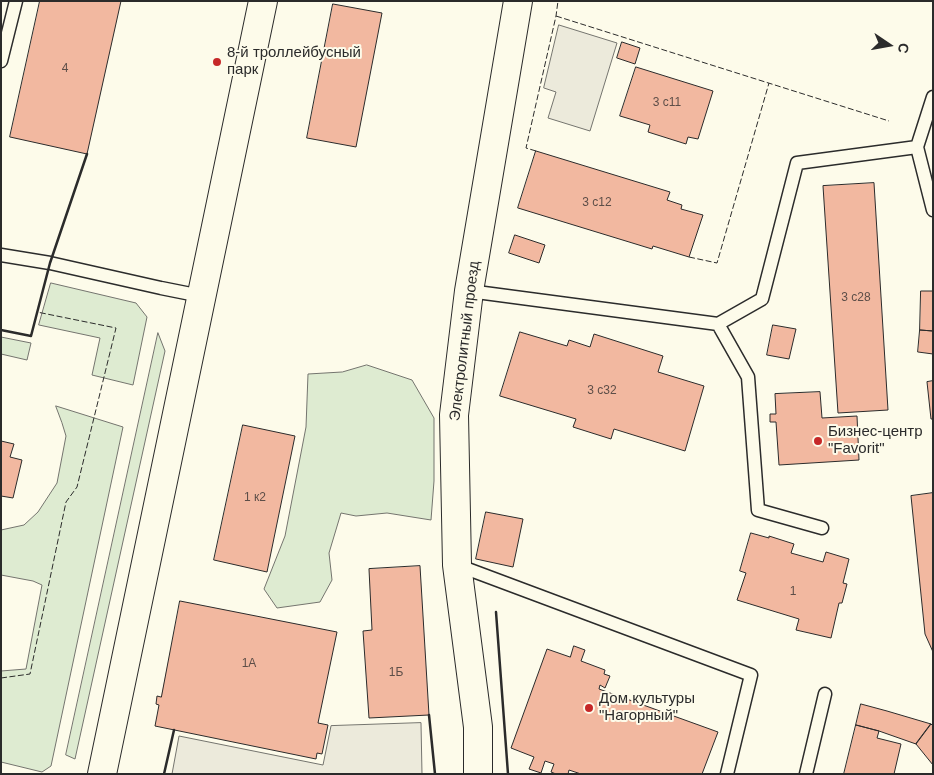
<!DOCTYPE html>
<meta charset="utf-8">
<style>
body{margin:0}
#map{position:relative;width:934px;height:775px;overflow:hidden;background:#fdfbea;font-family:Helvetica,sans-serif}
canvas{display:block}
.frame{position:absolute;inset:0;border:2px solid #2b2b2b;pointer-events:none}
.north{position:absolute;left:864px;top:20px;width:50px;height:50px;-webkit-text-stroke:4px #fdfbea;paint-order:stroke;rotate:102deg;font-size:14px;font-weight:700;line-height:20px;text-align:center;color:#2b2b2b}
.north::after{content:'';display:block;margin:auto;width:18px;height:22px;background:#2b2b2b;clip-path:polygon(50% 0,100% 100%,50% 72%,0 100%)}
</style>
<div id="map">
<canvas width="934" height="775"></canvas>
<div class="frame"></div>
<div class="north">С</div>
</div>
<script>
const context = document.querySelector('canvas').getContext('2d');
context.lineJoin = 'round';
function fillPath(path, color) { context.fillStyle = color; context.fill(path, 'evenodd'); }
function trace(path, color, width, dash) { context.strokeStyle = color; context.lineWidth = width; context.lineCap = dash ? 'butt' : 'round'; context.setLineDash(dash || []); context.stroke(path); }
function drawText(font, color, halo, rows, align = 'center') {
  context.font = font + ' Helvetica,sans-serif'; context.lineWidth = 4; context.setLineDash([]); context.textBaseline = 'middle'; context.strokeStyle = halo; context.fillStyle = color; for (const [text, x, y, turn = 0] of rows) {
    context.save(); context.translate(x, y); context.rotate((+turn || 0) * Math.PI / 180); context.textAlign = isNaN(turn) ? turn : align; if (halo) context.strokeText(text, 0, 0); context.fillText(text, 0, 0); context.restore();
  }
}
const green = new Path2D(`
 M51,283L136,303L147,317L133,385L92,375L100,338L39,325Z
 M158,333L165,351L75,759L66,755Z
 M1,337L31,343L27,360L1,354Z
 M367,365L412,380L434,418V481L431,520L387,513L356,516L341,513L329,553L332,580L320,602L277,608L264,589L285,536L306,427L308,374L342,372Z
 M56,406L123,427L51,766L42,772L1,762V671L26,669L42,585L33,581L1,575V530L24,525L38,512L57,483L66,436L62,423Z`);
fillPath(green, '#deebd1');
trace(green, '#74746e', 1);
const parking = new Path2D(`
 M559,25L617,43L590,131L548,118L556,92L544,88Z
 M421,723L422,774H172L179,736L323,765L331,726Z`);
fillPath(parking, '#eceadb');
trace(parking, '#74746e', 1);
const building = new Path2D(`
 M40,1H121L87,154L10,137Z
 M333,4L382,13L356,147L307,138Z
 M622,42L640,48L635,64L617,58Z
 M636,67L713,91L698,139L688,137L686,144L648,132L650,125L620,116Z
 M536,151L670,192L667,200L682,205L681,209L703,215L689,257L653,246L652,249L518,208Z
 M874,183L888,410L838,413L823,186Z
 M515,235L545,245L539,263L509,253Z
 M921,291H933V331L920,330Z
 M773,325L796,329L789,359L767,355Z
 M920,330L933,331V354L918,352Z
 M520,332L567,346L569,340L590,347L594,334L663,356L658,372L704,386L685,451L614,429L611,439L573,427L576,419L500,396Z
 M933,381V419H931L927,382Z
 M820,392L822,418L857,416L859,460L779,465L776,422H770V414H776L775,394Z
 M243,425L295,436L267,572L214,560Z
 M1,441L14,444L10,457L22,460L13,498L1,496Z
 M933,493V652L925,634L911,496Z
 M486,512L523,519L513,567L476,559Z
 M751,533L769,538V536L794,544L791,553L823,562L826,552L849,559L843,583L847,584L842,603H839L831,638L796,630L799,619L737,600L746,573L740,571Z
 M420,566L429,715L369,718L363,631L372,630L369,569Z
 M180,601L337,632L318,723L328,725L322,754L317,753L316,759L155,726L159,705L156,704L157,696L161,697Z
 M574,646L585,650L581,661L605,670L604,674L610,676L605,688L600,685L599,689L718,732L702,774H581L569,770L568,774H556L551,772L554,764L545,761L541,773L529,769L534,757L511,748L547,649L570,657Z
 M861,704L887,711L931,724L916,744L879,731L856,725Z
 M931,724L933,726V765L916,744Z
 M856,725L879,731L877,738L901,744L894,774H844Z`);
fillPath(building, '#f2b8a0');
trace(building, '#2b2b2b', 1);
const service = new Path2D(`
 M1,61L16,1
 M917,147L933,210
 M1,255L50,263L161,288L201,296
 M469,291L718,324L762,299L797,163L917,147L933,97
 M718,324L748,377L758,510L822,528
 M457,565L751,675L727,774
 M806,774L825,694`);
const tertiary = new Path2D(`
 M102,774L263,1
 M478,774V727L457,565L454,415L469,291L518,1`);
trace(service, '#2b2b2b', 15);
trace(tertiary, '#2b2b2b', 30);
trace(service, '#fdfbea', 12);
trace(tertiary, '#fdfbea', 28);
trace(new Path2D(`
 M556,16L889,121
 M536,151L526,148L556,16L558,1
 M689,257L717,263L769,83
 M1,678L30,674L66,502L77,487L116,328L37,312`), '#2b2b2b', 1, [6, 2.5]);
trace(new Path2D(`
 M1,330L31,336L50,263L87,154
 M496,612L508,774
 M429,715L435,774
 M164,774L174,730`), '#2b2b2b', 2.5);
for (const [x, y, r, color] of [
 [217,62,5,"#c62828"],
 [818,441,5,"#c62828"],
 [589,708,5,"#c62828"]
]) { const dot = new Path2D(); dot.arc(x, y, r, 0, 2 * Math.PI); context.fillStyle = color; context.fill(dot); trace(dot, '#fdfbea', 2); }
drawText('12px', '#5d4e48', null, [
 ["4",65,69],
 ["3 с11",667,103],
 ["3 с12",597,203],
 ["3 с28",856,298],
 ["3 с32",602,391],
 ["1 к2",255,498],
 ["1",793,592],
 ["1А",249,664],
 ["1Б",396,673]
]);
drawText('15px', '#2b2b2b', '#fdfbea', [
 ["8-й троллейбусный",227,53],
 ["парк",227,70],
 ["Бизнес-центр",828,432],
 ["\"Favorit\"",828,449],
 ["Дом культуры",599,699],
 ["\"Нагорный\"",599,716]
], 'left');
drawText('15px', '#2b2b2b', '#fdfbea', [
 ["Электролитный проезд",465,341,-83]
]);
</script>
